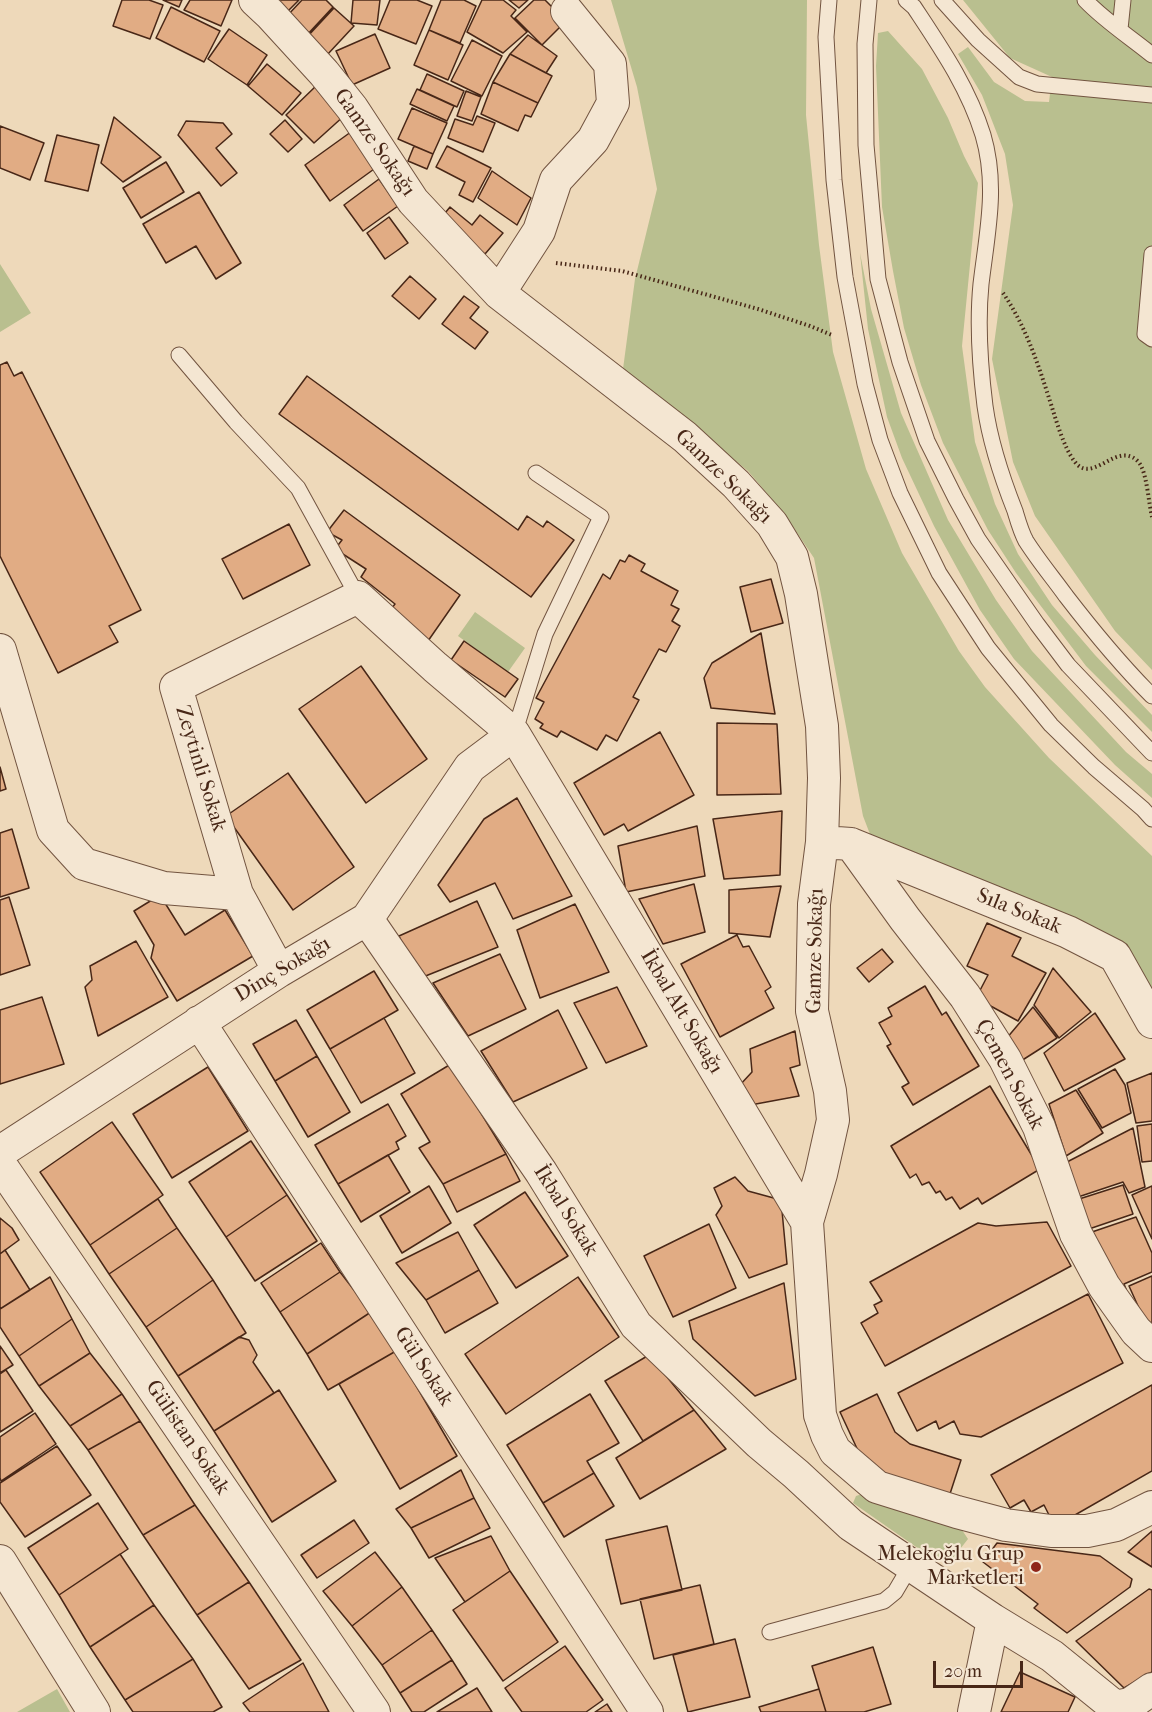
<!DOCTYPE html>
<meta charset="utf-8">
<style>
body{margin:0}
#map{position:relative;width:1152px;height:1712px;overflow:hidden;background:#eed9ba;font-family:"IM FELL French Canon",serif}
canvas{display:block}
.scale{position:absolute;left:933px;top:1661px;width:90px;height:27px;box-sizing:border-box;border:3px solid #482717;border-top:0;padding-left:8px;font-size:18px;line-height:21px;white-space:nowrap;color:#482717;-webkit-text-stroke:4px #f4e6d2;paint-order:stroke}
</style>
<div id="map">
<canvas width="1152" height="1712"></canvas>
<div class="scale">20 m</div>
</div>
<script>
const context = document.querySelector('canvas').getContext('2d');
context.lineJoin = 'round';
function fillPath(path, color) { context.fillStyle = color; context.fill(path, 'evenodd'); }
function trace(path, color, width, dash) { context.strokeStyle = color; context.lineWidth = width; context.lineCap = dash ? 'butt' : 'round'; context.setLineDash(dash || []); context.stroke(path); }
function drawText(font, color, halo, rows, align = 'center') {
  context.font = font + ' "IM FELL French Canon",serif'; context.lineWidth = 4.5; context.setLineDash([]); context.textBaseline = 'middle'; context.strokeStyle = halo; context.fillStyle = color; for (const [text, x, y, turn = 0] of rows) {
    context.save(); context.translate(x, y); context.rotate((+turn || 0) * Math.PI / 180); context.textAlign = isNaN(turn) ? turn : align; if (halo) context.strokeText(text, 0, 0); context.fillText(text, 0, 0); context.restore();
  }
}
fillPath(new Path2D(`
 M611,0H807L806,115L819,245L833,352L866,469L902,553L959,651L985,687L1049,758L1152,856V1009L1118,950L873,842L863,816L814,558L785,515L748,471L623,369L635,279L657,189L637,87Z
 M963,0H1152V670L1115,631L1035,516L1013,462L992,359L1013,205L1005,154L982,95L958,54L968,47L994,82L1025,101L1049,102L1052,77L1010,58Z
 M888,31L922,69L948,118L964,156L978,183L962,346L975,442L995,504L1018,554L1052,605L1095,655L1152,715V732L1086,666L1016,573L988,530L943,443L921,385L904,328L893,271L882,207L876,66L878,33Z
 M860,253L871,309L901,413L948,520L996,600L1032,651L1126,752L1152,774V798L1115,765L1014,659L980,610L934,526L902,458L887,417L868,329Z
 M0,264L31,313L0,332Z
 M475,612L525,648L508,672L458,636Z
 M865,1493L962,1530L968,1539L949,1563L919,1549L853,1503L856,1496Z
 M57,1689L70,1712H17Z`), '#b9bf8f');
const building = new Path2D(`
 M122,0H149L163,5L150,39L113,26Z
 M163,0H182L179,7Z
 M190,0H232L221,26L184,10Z
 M268,0H299L284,15Z
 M302,0H326L333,7L306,36L286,17Z
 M353,0H380L377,25L351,23Z
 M390,0H417L432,6L416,44L378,29Z
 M441,0H464L476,6L460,43L429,30Z
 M482,0H503L516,10L511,16L527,32L503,53L467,32Z
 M509,0H528L519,8Z
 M534,0H545L566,21L542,45L515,18Z
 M171,7L220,31L204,62L156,38Z
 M334,8L354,26L327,55L307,37Z
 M229,29L267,55L247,85L208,59Z
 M429,30L463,45L448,80L414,65Z
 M375,34L390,68L352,85L336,51Z
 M528,35L557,56L546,73L510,54Z
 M472,40L502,56L482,96L451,81Z
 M510,54L552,76L538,103L493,82Z
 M267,64L301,93L282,115L248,86Z
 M427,74L464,91L457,107L420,90Z
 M493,82L538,103L531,117L525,115L518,131L481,114Z
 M317,85L345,115L314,143L286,115Z
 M417,89L454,106L447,121L410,104Z
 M466,91L481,97L472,121L457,116Z
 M412,108L447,123L433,154L398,139Z
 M477,116L495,123L483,152L448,138L455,119L473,125Z
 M114,117L161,157L123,182L101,163Z
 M285,120L302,139L288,152L270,134Z
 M186,121L223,123L232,134L216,148L237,173L221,186L178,135Z
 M0,126L44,143L30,180L0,168Z
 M355,129L381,164L330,201L305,165Z
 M57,135L99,145L88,191L45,181Z
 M414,146L433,154L427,169L408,161Z
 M447,146L491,168L473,202L459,195L465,182L436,167Z
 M166,162L184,192L141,218L123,188Z
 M492,171L531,198L517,225L478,198Z
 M379,179L398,206L363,231L344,205Z
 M199,192L241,263L216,279L196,246L166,263L143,224Z
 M450,207L472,225L480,215L503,233L485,254L441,218Z
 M389,217L408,243L385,259L367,233Z
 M410,276L436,299L419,319L392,296Z
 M464,296L479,307L470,318L488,332L475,349L442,324Z
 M7,362L14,376L22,372L141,610L109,626L118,642L58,673L0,556V365Z
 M307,376L518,530L527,516L543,527L547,521L574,540L531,597L279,414Z
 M344,510L460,595L428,641L388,613L395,604L361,577L366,569L335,549L342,540L327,532Z
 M289,524L310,565L243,599L222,559Z
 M629,555L645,564L641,571L678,591L671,605L679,609L672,621L680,626L666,652L659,649L633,697L639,700L617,741L606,735L597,750L561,731L557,737L540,728L543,724L535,719L544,702L536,698L603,574L610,579L620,560L625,562Z
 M771,579L783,623L751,632L740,587Z
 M761,633L775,714L711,708L704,678L712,663Z
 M464,641L518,679L505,697L451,660Z
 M361,666L427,759L366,803L299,709Z
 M717,723L777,724L781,794L717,795Z
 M660,732L694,795L628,831L624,824L604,835L574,783Z
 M0,767L6,789L0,791Z
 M288,773L354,867L293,910L226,816Z
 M517,798L572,896L513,919L495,883L450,902L438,885L484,819Z
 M782,811L780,875L724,879L713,819Z
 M697,826L705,876L626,892L618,846Z
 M12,829L29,888L0,897V833Z
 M694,884L705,932L663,944L639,899Z
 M781,886L770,937L729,933V890Z
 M160,895L185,935L225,910L253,956L177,1001L151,958L154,945L134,911Z
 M9,897L30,965L0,975V900Z
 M477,901L498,947L418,979L399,936Z
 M575,904L609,972L540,998L517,930Z
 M987,923L1021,938L1012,956L1046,973L1018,1021L976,998L988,975L967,966Z
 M737,935L743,947L749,946L771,987L765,991L774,1008L720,1037L681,964Z
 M136,941L168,997L98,1036L85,987L92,980L90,966Z
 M882,949L893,962L869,982L857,968Z
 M500,954L526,1009L468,1036L433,983Z
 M1053,968L1091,1012L1059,1038L1034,1005Z
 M374,971L398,1010L330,1049L307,1010Z
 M925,986L942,1015L946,1012L979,1066L913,1105L902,1087L909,1083L887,1046L891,1044L879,1023L892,1016L888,1008Z
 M617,987L647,1046L606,1063L574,1003Z
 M42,997L64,1064L0,1084V1010Z
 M1033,1007L1057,1038L1021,1061L1006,1039Z
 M558,1010L587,1068L513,1102L481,1051Z
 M1095,1013L1125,1059L1064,1091L1044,1053Z
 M384,1018L415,1073L361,1103L330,1049Z
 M296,1020L317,1056L275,1081L253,1044Z
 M795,1031L800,1065L790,1068L799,1096L745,1106L739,1086L752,1072L750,1049Z
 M317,1056L350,1112L308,1137L275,1081Z
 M451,1064L506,1154L443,1184L419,1148L430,1142L401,1094Z
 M208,1067L248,1131L172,1178L133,1114Z
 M1115,1069L1125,1085L1131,1113L1102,1128L1078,1089Z
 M1152,1073V1121L1136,1123L1127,1083Z
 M990,1086L1040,1169L982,1204L978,1198L960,1209L952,1197L946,1200L940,1191L936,1193L929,1182L922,1185L916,1174L910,1178L891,1146Z
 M1076,1090L1103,1133L1066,1156L1049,1104Z
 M388,1104L406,1136L396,1142L399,1149L338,1184L315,1145Z
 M112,1122L163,1195L90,1245L40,1172Z
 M1152,1124V1161L1142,1162L1137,1126Z
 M1133,1128L1145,1187L1129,1193L1123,1182L1075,1198L1065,1163Z
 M251,1141L287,1195L226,1237L189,1182Z
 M506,1154L520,1181L457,1212L443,1184Z
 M388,1155L410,1192L361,1222L338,1184Z
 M735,1177L748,1191L781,1200L787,1264L749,1278L716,1215L722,1206L714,1188Z
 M1123,1185L1133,1214L1086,1230L1076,1200Z
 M429,1186L451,1223L402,1253L380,1216Z
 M1152,1186V1239L1132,1195Z
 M525,1192L568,1256L516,1288L474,1225Z
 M287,1195L317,1241L255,1281L226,1237Z
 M158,1199L177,1228L109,1274L90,1245Z
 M1136,1217L1152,1253V1272L1124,1284L1126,1289L1115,1293L1089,1233Z
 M0,1218L12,1228L19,1240L0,1254Z
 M1047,1222L1071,1266L885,1366L861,1323L878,1313L874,1305L882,1301L870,1282L978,1223L996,1226Z
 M709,1224L736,1288L673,1317L644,1256Z
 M177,1228L213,1280L146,1327L109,1274Z
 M458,1232L479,1270L426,1300L396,1263Z
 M321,1243L340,1272L280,1312L261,1283Z
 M5,1250L30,1290L0,1309V1254Z
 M479,1270L498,1303L445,1333L426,1300Z
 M340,1272L371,1312L307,1354L280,1312Z
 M1152,1276V1324L1147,1326L1129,1286Z
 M50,1277L72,1319L19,1356L0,1327V1309Z
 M578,1277L619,1337L506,1414L465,1354Z
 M213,1280L246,1333L178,1376L146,1327Z
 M784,1283L796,1379L755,1396L693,1339L689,1321Z
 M1088,1294L1123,1363L981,1437L960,1434L954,1421L939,1429L936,1421L917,1431L898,1393Z
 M371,1312L396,1351L328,1390L307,1354Z
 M72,1319L90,1353L39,1386L19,1356Z
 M239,1337L249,1340L257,1355L253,1362L274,1393L214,1431L178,1376Z
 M0,1346L13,1365L0,1373Z
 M396,1351L457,1456L400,1489L339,1384Z
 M90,1353L122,1394L70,1426L39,1386Z
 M649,1355L694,1410L643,1441L605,1381Z
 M6,1370L33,1411L0,1432V1374Z
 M1152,1385V1471L1068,1519L1049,1515L1044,1505L1031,1512L1024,1500L1010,1508L991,1475Z
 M279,1390L336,1481L272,1522L214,1431Z
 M122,1394L140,1421L88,1450L70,1426Z
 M590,1394L619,1443L587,1461L594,1473L543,1503L507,1445Z
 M877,1394L895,1432L910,1444L961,1460L947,1503L867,1470L840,1412Z
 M694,1410L726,1449L640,1499L616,1458Z
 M35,1413L56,1444L1,1481L0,1478V1437Z
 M140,1421L195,1505L143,1535L88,1450Z
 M57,1446L91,1495L25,1537L0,1502V1483Z
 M461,1470L474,1498L411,1528L396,1509Z
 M594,1473L614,1506L564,1537L543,1503Z
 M474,1498L490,1528L429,1558L411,1528Z
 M98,1503L128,1549L59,1595L28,1548Z
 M195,1505L249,1582L197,1615L143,1535Z
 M354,1520L369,1543L317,1578L301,1555Z
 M667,1526L682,1590L621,1604L606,1540Z
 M1152,1531V1567L1128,1552Z
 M491,1536L510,1571L465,1602L435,1558Z
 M997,1543L1100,1556L1132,1579L1130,1587L1067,1633L1034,1608L1038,1604L983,1562Z
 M375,1552L402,1587L352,1626L323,1591Z
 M120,1554L154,1605L90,1647L59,1595Z
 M510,1571L558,1642L503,1681L453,1610Z
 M249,1582L301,1660L249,1689L197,1615Z
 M700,1585L714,1644L654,1659L640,1599Z
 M402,1587L432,1630L382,1665L352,1626Z
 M1149,1589L1152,1590V1672L1124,1688L1076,1641Z
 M154,1605L193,1659L125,1700L90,1647Z
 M432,1630L452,1660L400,1693L382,1665Z
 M735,1639L750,1697L688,1712L673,1655Z
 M565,1646L603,1700L586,1712H522L505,1688Z
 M873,1647L891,1704L864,1712H826L812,1666Z
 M193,1659L222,1707L213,1712H133L125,1700Z
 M452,1660L467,1684L424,1712H412L400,1693Z
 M303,1663L329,1712H250L243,1703Z
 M1020,1672L1075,1697L1068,1712H1001Z
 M477,1688L492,1712H437Z
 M819,1689L826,1712H761L759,1707Z
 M607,1704L612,1712H595Z`);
fillPath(building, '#e1ac84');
trace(building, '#482717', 1.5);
const lane = new Path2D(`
 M829,0L826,37L834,180L845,277L865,384L880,440L900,493L939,573L988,648L1051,725L1094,767L1143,809L1152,819
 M869,0L865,44L866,145L878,279L900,362L927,441L956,499L978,539L1037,624L1068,665L1152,753
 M906,0L914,7C941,48 968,87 983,135C998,186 987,233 981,284C977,324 980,366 985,406C990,442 1002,478 1015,511C1018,521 1021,532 1026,541C1038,560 1053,578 1066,596C1093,631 1121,665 1152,696
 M942,0L978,40L1019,77L1037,84L1152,95
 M1085,0C1105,21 1130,37 1152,55
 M1120,29L1123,0
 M1152,254L1145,334L1152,339
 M179,355L236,422L298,488L358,597
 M514,734L545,634L601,517L536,473
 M770,1632L884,1601L895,1592L911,1565`);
const street = new Path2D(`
 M255,0L270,14L324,73L352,108L413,201L499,293L685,437L736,484L772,524L792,557L801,594L822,726L824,778L822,842L814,904L812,1011L830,1091L833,1120L821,1174L807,1222
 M499,293L539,231L556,180L593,140L613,103L610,64L567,11
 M0,650L53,830L84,864L164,888L237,894
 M822,842L851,844L905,919L965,996L1005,1059L1039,1127L1076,1234L1104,1286L1136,1331L1152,1346
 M851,844L1068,932L1115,956L1152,1022
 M367,919L541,1172L636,1325L759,1443L796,1474L851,1525L993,1620L1052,1656L1115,1707L1116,1712
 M279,971L237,894L176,687L358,597L435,667L514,734L807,1222L820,1415L827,1435L835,1451L877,1487L957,1512L1006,1525L1051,1531H1087L1116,1525L1152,1507
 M199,1022L647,1712
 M0,1152L279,971L367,919L470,767L514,734
 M0,1164L374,1712
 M0,1561L94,1712
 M1115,1707L1130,1704L1152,1689
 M974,1712L993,1620`);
trace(lane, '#725440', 17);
trace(street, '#725440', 34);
trace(new Path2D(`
 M556,263L622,271L758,309L810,326L832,335
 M1003,293C1025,325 1037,361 1049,398C1055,416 1063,447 1075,462C1090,482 1111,451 1129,456C1134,457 1140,462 1142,468C1147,479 1149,504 1152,517`), '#482717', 4, [1.5, 3]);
trace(lane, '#f4e6d2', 15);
trace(street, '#f4e6d2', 32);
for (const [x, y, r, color] of [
 [1036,1567,6,"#8f2418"]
]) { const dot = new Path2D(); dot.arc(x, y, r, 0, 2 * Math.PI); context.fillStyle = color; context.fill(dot); trace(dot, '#f4e6d2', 2); }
drawText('21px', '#482717', '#f4e6d2', [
 ["Gamze Sokağı",374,143,55],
 ["Gamze Sokağı",723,477,44],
 ["Zeytinli Sokak",200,769,73],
 ["Sıla Sokak",1019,912,22],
 ["Gamze Sokağı",816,951,-89],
 ["Dinç Sokağı",283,970,-31],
 ["İkbal Alt Sokağı",681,1012,59],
 ["Çemen Sokak",1009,1075,62],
 ["İkbal Sokak",565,1211,58],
 ["Gül Sokak",423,1367,57],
 ["Gülistan Sokak",187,1438,56]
]);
drawText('21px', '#482717', '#f4e6d2', [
 ["Melekoğlu Grup",1024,1555],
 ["Marketleri",1024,1579]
], 'right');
</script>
